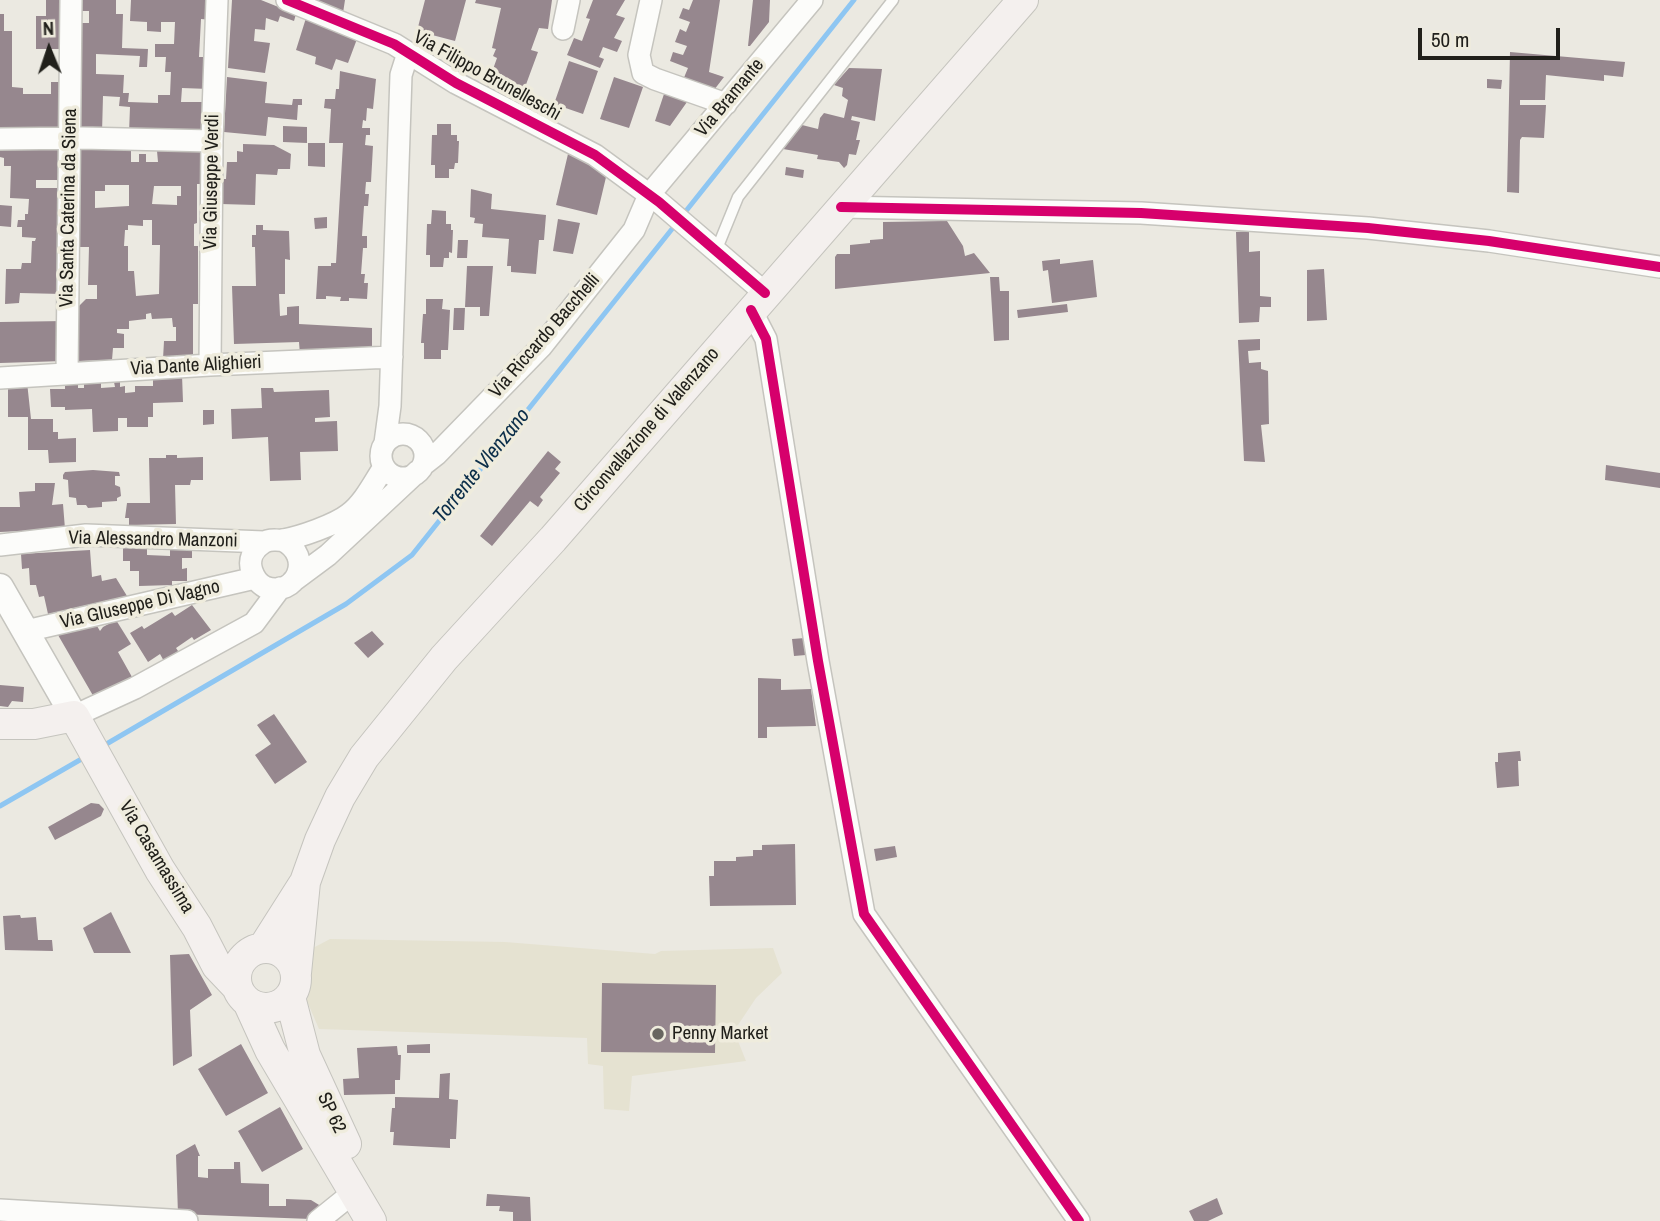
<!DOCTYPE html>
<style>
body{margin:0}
#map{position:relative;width:1660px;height:1221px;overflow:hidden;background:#ebe9e1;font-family:"Archivo Narrow",sans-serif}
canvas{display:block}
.north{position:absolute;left:14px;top:14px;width:70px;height:70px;-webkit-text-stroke:5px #efecdd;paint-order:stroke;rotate:358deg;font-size:19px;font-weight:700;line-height:28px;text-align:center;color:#21201b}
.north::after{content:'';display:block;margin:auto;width:24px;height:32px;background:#21201b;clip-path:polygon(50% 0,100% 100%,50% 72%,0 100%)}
.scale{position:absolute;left:1418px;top:28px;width:142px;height:32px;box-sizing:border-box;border:4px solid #21201b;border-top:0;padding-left:9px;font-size:21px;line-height:24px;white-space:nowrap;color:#21201b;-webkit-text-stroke:5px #efecdd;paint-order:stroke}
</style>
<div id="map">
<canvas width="1660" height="1221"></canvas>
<div class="north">N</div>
<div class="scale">50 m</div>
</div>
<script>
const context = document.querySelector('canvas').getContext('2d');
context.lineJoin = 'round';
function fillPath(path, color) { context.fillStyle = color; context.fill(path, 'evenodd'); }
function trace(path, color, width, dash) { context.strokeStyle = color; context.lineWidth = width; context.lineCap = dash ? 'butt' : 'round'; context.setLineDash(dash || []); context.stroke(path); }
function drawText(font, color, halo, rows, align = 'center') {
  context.font = font + ' "Archivo Narrow",sans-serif'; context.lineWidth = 7; context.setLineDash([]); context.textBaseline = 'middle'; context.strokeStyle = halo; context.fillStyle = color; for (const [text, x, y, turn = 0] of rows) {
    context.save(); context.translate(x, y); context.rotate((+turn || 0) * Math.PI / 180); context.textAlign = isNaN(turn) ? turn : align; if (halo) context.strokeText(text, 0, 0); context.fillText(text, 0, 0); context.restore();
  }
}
fillPath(new Path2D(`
 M330,939L505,942L655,954L661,951L773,948L782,973L756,998L734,1031L746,1061L632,1076L629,1111L604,1109L603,1066L588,1064L587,1038L319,1029L307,1001L313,948Z`), '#e5e2d1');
trace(new Path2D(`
 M682,216L854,0
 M103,746L346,604L412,555L676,224
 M0,806L85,757`), '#8ec6f2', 5);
fillPath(new Path2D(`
 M46,0H64V49H36V16H46Z
 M82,0H116V14H123L122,48L148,49L147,67H139L140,56L96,54V74L124,75L123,93H129L128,102L158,103V95H170L171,72H165L166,57H155V44H174L175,22H161V32L147,31V22L130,21L131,0H213L212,20L201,19L199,57H210L209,89L182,88L181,102H208L207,135L129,133L130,107L119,106L120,97L103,96L102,133L81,132V23H89V11H82Z
 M232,0H261L296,14L294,21L280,16L278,22L266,18L265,30L255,29L254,41L270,43L265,73L228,68Z
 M312,0H345L343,13Z
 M425,0H466L455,41L417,31Z
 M476,0H552L548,29L539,28L531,50L538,52L521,98L487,86L497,58L493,56L496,49L492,48L501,8L475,3Z
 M593,0H625L616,15L625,18L614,38L622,41L617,52L603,47L599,57L604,59L600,68L567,55L574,38L582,41L590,19L586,18Z
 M693,0H720L709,72L724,77L714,90L683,80L688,68L670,61L673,52L683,55L687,46L675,42L680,29L686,32L690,22L679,18L683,8L689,10Z
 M753,0H770L769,22L750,46H748Z
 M0,14H4V31H12V87L23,88V94H51V82H69L68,133L0,132Z
 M306,18L357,39L348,63L336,59L332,70L315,64L316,57L296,50Z
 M1510,52L1625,62L1623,77L1604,75V81L1546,75L1545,100H1520V105H1546L1544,138L1522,137L1520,140L1519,193L1507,192Z
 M569,61L598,71L583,114L554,104Z
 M849,68L882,69L875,121L852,116L851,120L860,122L856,140H860L856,155L849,154L847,165L844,168L839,162L817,159L818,155L783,149L802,125L818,129L820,118L824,113L844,118L848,100L842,96L843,88L834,85Z
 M340,71L376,79L373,109L367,108L366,121L363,120L362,128H370V135H366L365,145L373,146L371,182H366L365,194H369L368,206H364L362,236H367V248H363L361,274H365L364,283H368L367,299L349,298V301H340L341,297L326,296V299H316L318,266H331V263H336L343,143H329L331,109L324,108L325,99H335L336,89H339Z
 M227,77L267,82L265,103L292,105L293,99H302V105H298L297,120L268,117L266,136L224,132Z
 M614,77L643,87L629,128L600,119Z
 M1487,79L1502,80L1501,89L1487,88Z
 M664,94L687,102L670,126L655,121Z
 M437,124H451V135H457V141H459L458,163H455L454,169H449V178H435V165H431L432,135H437Z
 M283,126L307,127V143L283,142Z
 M308,143H325V167L308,166Z
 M243,144L274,145L291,154L290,169H278L277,175L256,174L255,205L221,204L223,179H226L227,162H237V151L243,152Z
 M0,146L67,147V180H36V188H67L62,294L20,293L19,303L5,304L6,269H21L22,263H31L32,241H35L36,238L22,237V227H17L18,220H25V214H28L29,199L10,198L11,166H4V158L0,157Z
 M79,147L131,150V162H139V154H146V162H158L157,151H203V184H197V223L194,224V246H198V304H193V358L163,359L164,341H176V327H173L172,318L152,319L151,313L146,314V319L129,321V329H117V333L124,334V348H113L112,360L77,361L78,307L86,299H97V285H88L89,247H79ZM105,185H129V206L95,208V191H105ZM154,186H181V196H177V205L152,204ZM143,220H152V245H160L159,294L136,296L134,271H128V246H124L125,230H128V225L143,226Z
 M568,154L607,173L597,215L556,205Z
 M786,167L804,170L803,178L785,175Z
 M471,189L492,194L491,209L546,215L544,240H539L536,274L511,272V266H507L509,239L482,237L483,224L474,223L475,218L470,217Z
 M0,205L12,206L11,227L0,226Z
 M432,210L446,211V224H451V230H453L452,253L449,252V258H444L443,267H430V255H426L427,224H431Z
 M327,217V228L315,229L314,218Z
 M558,219L580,223L573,254L553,251Z
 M947,221L963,246L965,256L974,253L990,273L835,289V257L837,254H850V245L870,243V240L883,239V222Z
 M256,225H263V230L289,231L290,260L285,259V294H279L280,316L287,315V307L299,306V324L372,328V352L300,355L299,342L234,344L232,286H256L255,247H252V235H256Z
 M1249,231V252L1260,251V296L1271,297V307H1260L1259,322L1239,323L1236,232Z
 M458,240H468L467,258H457Z
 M1060,259V264L1093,260L1097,297L1052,303L1048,270L1043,271L1042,261Z
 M467,266H493L489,316H480V307H465Z
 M1324,269L1327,320L1307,321V270Z
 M990,277H999L1000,291H1009V340L994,341Z
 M426,299H443L442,309L450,310L448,350H441V359H424V343H421L423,314H426Z
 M1067,304L1068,312L1018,318L1017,310Z
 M454,308H465L464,330H453Z
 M65,321L64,361L0,363V322Z
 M1260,339V350L1248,351L1249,363L1261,362V369L1268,371L1269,424L1261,425L1265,462L1244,461L1238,340Z
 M182,375L183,402L153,403V417H148V427H127V418H118V431L93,432L92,409L65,410V407H51L50,389H65V381L78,380V388H84V380L101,379V388L115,387L114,382H120V387L125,386V393L135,392V386H153V377Z
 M27,382L31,419H53V432H58V439L76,438V462L49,463L48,450H28V417H8V384Z
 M261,388H273L274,392L329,390L330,417L315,418V422L337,421L338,451L300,452L301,480L270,481L268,437L232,439L231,409L262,408Z
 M203,410H214V424L203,425Z
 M548,451L561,462L555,469L560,473L540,497L543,500L538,507L530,501L492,546L480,536Z
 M166,455H177V458L203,457V480H191L190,485H175L176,524L129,525V518H125L127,503H150L149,458H166Z
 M1606,465L1660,473V488L1605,480Z
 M93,470L119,472L120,476H115V485L120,487L121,496L117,498V501L102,502V507L88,508L86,505H77L76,498L69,497L68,480L63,479V475L65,472Z
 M35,483H55L52,505L63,504L65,529L0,532V507H20L19,492L35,491Z
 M192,545V558H182V569L187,568V581H172V585L139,586V571H130V561H123V548L147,547V555L170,556V546Z
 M90,550L92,577L101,575L102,581L116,578L127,596L48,614L44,596L39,597L36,585H30L29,568L22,569L21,554Z
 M192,605L211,630L194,640L192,637L176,648L180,654L165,663L160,654L148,662L130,633L142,626L144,629L172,612L175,616Z
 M116,620L131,644L118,652L132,677L95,699L58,635L97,626L100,631L103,627Z
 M372,631L384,644L368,658L354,643Z
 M805,638L806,655L794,656L792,639Z
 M758,678L781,679V690L811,689L816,726L767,727V738H758Z
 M0,685L24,687L23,702L12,701L8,707L0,706Z
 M274,714L307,762L275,784L255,755L271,744L257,725Z
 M1520,751L1521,761H1518L1519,786L1497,788L1495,762H1498V753Z
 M91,803L99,804L104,809L101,816L55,840L48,827Z
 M795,844L796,905L710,906L709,876H714V861H736V857L753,856V850H762V845Z
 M895,846L897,857L876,861L874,849Z
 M111,912L131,953H94L83,928Z
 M20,915L21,918L36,917L38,940H52L53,951L5,950L3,916Z
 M189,954L212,995L190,1010L192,1056L173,1066L170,955Z
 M602,983L716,985L715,1053L601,1052Z
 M241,1044L268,1093L226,1116L198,1069Z
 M430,1044V1053H407V1045Z
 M397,1046L398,1055H401L400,1080H395V1094L344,1095L343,1079L359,1078L357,1048Z
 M450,1073L449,1099L458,1100L456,1139H450V1148L393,1145L394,1132H390L392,1108H395V1097L439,1098L440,1074Z
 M280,1107L303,1149L262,1172L238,1131Z
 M195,1144L200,1156H198V1177L208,1178V1169H234V1162H240L241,1183L269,1184V1206H286V1199L311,1200L324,1208L311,1219L178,1214L176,1155Z
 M487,1194L530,1197L531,1221H513V1212L499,1211L500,1206H486Z
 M1217,1198L1223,1214L1208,1221H1194L1189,1211Z`), '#96878e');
const service = new Path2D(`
 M716,251L738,197L893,0`);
const minor = new Path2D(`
 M287,0L394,44L456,83L595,155L659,202L765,293
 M651,0L639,55L643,73L655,79L726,104
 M563,29L569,0
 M0,139L81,138L212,141
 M841,207L1141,213L1368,228L1489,241L1660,267
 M751,310L766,339L818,661L864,914L1079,1221
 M210,365L212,141L217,0
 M67,374L71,0
 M0,378L210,365L392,357
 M381 456a22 22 0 1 1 44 0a22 22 0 1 1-44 0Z
 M385,443L390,406L401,75L408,53
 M423,465L437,454L541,347L634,230L649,195L812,0
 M282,540C315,556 296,599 265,587C259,584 254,577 252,571C248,560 253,549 263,543C270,538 276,541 283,540C300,537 335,525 349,514C364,503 374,482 384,467
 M0,545L86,535L264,542
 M293,581L328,555L418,471
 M26,631L255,578
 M74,716L135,688L254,623L280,588
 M0,1210L187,1221
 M318,1221L354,1192`);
const tertiary = new Path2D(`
 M0,587L74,716`);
const secondary = new Path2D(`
 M0,724H34L74,716L160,870L197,927L217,966L237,987
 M236 978a30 30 0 1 1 60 0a30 30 0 1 1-60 0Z
 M263,948L303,885
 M296,973L305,882L320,840L340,797L364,757L444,658L553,539L1023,0
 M290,997L305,1055L346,1144
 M249,1004L270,1050L371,1221`);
trace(service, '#c5c4be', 13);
trace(minor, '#c5c4be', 24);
trace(tertiary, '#c5c4be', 29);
trace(secondary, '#c5c4be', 32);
trace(service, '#fcfcfa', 10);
trace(minor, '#fcfcfa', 21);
trace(tertiary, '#fcfcfa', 26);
trace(secondary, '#f4f0ee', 30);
trace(new Path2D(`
 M287,0L394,44L456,83L595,155L659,202L765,293
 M841,207L1141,213L1368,228L1489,241L1660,267
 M751,310L766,339L818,661L864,914L1079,1221`), '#d6006c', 10);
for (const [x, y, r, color] of [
 [658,1034,7,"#686660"]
]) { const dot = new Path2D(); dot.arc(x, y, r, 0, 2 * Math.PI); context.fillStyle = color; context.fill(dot); trace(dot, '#efecdd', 2.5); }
drawText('19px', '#21201b', '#efecdd', [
 ["Via Filippo Brunelleschi",487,76,29],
 ["Via Bramante",730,98,-50],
 ["Via Giuseppe Verdi",212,182,-89],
 ["Via Santa Caterina da Siena",69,208,-89],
 ["Via Riccardo Bacchelli",545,336,-49],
 ["Via Dante Alighieri",196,366,-3],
 ["Circonvallazione di Valenzano",647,430,-49],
 ["Via Alessandro Manzoni",153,540,1],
 ["Via GIuseppe Di Vagno",140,605,-13],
 ["Via Casamassima",156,857,59],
 ["SP 62",331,1113,65]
]);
drawText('19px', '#21201b', '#efecdd', [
 ["Penny Market",672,1034]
], 'left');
drawText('italic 21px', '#0b2e49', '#efecdd', [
 ["Torrente Vlenzano",482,466,-51]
]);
</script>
